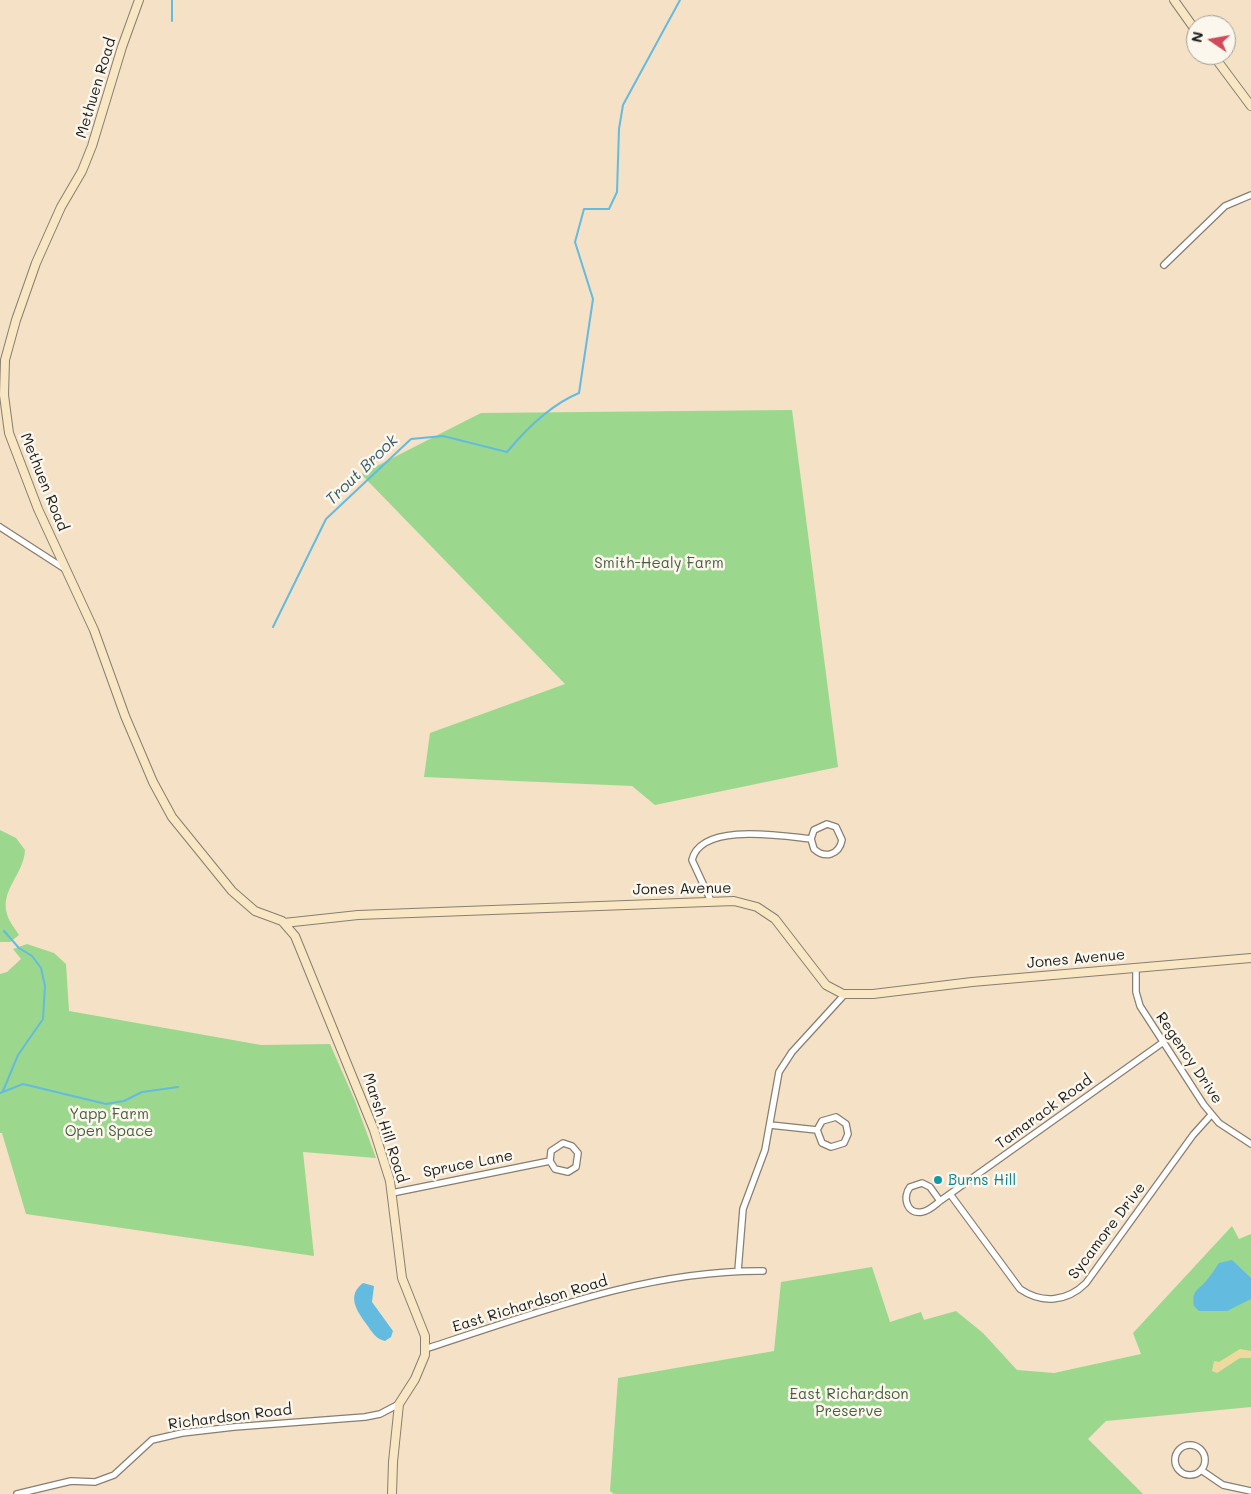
<!DOCTYPE html>
<style>
body{margin:0}
#map{position:relative;width:1251px;height:1494px;overflow:hidden;background:#f4e1c6;font-family:Mali,sans-serif}
canvas{display:block}
.north{position:absolute;left:1186px;top:15px;width:50px;height:50px;box-sizing:border-box;background:#fbf7ec;border:1px solid #a29f99;border-radius:50%;rotate:282deg;font-size:14px;font-weight:700;line-height:20px;text-align:center;color:#1c1c1c}
.north::after{content:'';display:block;margin:auto;width:18px;height:22px;background:#d1495b;clip-path:polygon(50% 0,100% 100%,50% 72%,0 100%)}
</style>
<div id="map">
<canvas width="1251" height="1494"></canvas>
<div class="north">N</div>
</div>
<script>
const context = document.querySelector('canvas').getContext('2d');
context.lineJoin = 'round';
function fillPath(path, color) { context.fillStyle = color; context.fill(path, 'evenodd'); }
function trace(path, color, width, dash) { context.strokeStyle = color; context.lineWidth = width; context.lineCap = dash ? 'butt' : 'round'; context.setLineDash(dash || []); context.stroke(path); }
function drawText(font, color, halo, rows, align = 'center') {
  context.font = font + ' Mali,sans-serif'; context.lineWidth = 5; context.setLineDash([]); context.textBaseline = 'middle'; context.strokeStyle = halo; context.fillStyle = color; for (const [text, x, y, turn = 0] of rows) {
    context.save(); context.translate(x, y); context.rotate((+turn || 0) * Math.PI / 180); context.textAlign = isNaN(turn) ? turn : align; if (halo) context.strokeText(text, 0, 0); context.fillText(text, 0, 0); context.restore();
  }
}
fillPath(new Path2D(`
 M792,410L838,767L655,805L632,786L424,777L430,733L565,684L361,474L481,413Z
 M0,830L16,838L25,850C24,874 0,890 7,914C9,922 15,928 19,935L10,942H0Z
 M27,944L54,953L66,964L69,1011L261,1045L330,1044L355,1101L376,1158L303,1152L314,1256L26,1214L2,1133H0V974L7,972L21,959L13,949Z
 M1232,1226L1239,1239L1251,1234V1407L1106,1421L1088,1439L1143,1494H614L610,1491L618,1378L774,1351L781,1282L872,1267L890,1322L921,1312L924,1320L956,1311L983,1333L1017,1370L1054,1373L1141,1354L1133,1333Z`), '#9bd88d');
fillPath(new Path2D(`
 M1240,1349L1251,1351V1358H1240L1217,1373L1212,1371L1214,1361L1219,1362Z`), '#eeda9e');
fillPath(new Path2D(`
 M1232,1260L1251,1278V1299L1227,1311H1199L1194,1306C1191,1290 1199,1290 1207,1280C1211,1275 1215,1269 1219,1263Z
 M363,1283L374,1286L372,1302L393,1331L391,1337L385,1341C376,1339 372,1332 367,1325C357,1311 346,1296 363,1283Z`), '#63bbe0');
trace(new Path2D(`
 M172,0V21
 M273,627L326,519L411,439L443,436L507,452C527,428 550,405 579,393L593,299L575,242L584,209H609L617,192L619,129L623,105L680,0
 M3,1091L18,1055L43,1019L45,986L41,968L32,956L19,948L4,931
 M0,1093L23,1084L106,1104L124,1101L142,1092L178,1087`), '#63bbe0', 2);
const street = new Path2D(`
 M1164,265L1225,206L1251,195
 M0,527L65,569
 M711,901L692,860C701,822 782,836 811,839L814,830L827,824L836,827L842,840C839,855 825,859 814,849L811,839
 M1136,968V992L1140,1006L1204,1105L1219,1123L1251,1144
 M770,1125L817,1130L822,1143L831,1147L844,1143L848,1134L846,1124L836,1117L822,1121L817,1130
 M392,1193L550,1161L551,1151L563,1143L572,1146L578,1153L576,1167L568,1172L555,1169L550,1161
 M950,1194L1020,1289C1042,1304 1067,1302 1086,1283L1193,1135L1211,1115
 M940,1201L930,1187L922,1183L910,1187C902,1197 907,1215 922,1212C929,1211 935,1205 940,1201L1162,1043
 M738,1271L743,1209L765,1150L779,1072L792,1052L845,994
 M425,1349C534,1314 646,1270 763,1271
 M1175 1460a15 15 0 1 1 30 0a15 15 0 1 1-30 0Z
 M1201,1470L1223,1485L1251,1491
 M17,1494L71,1481L95,1482L114,1475L152,1440L182,1433L234,1427L365,1417L380,1414L399,1404`);
const secondary = new Path2D(`
 M139,0L122,47L92,146L82,171L61,207L36,263L16,320L5,360L4,395L9,433L38,509L94,630L125,716L153,782L172,817L232,891L255,911L282,921L295,936L374,1130L390,1181L402,1278L425,1336V1355L415,1379L399,1404L393,1462L392,1494
 M1174,0L1196,31
 M1213,55L1251,106
 M284,923L358,915L734,901L757,907L775,919L826,985L843,994H873L972,982L1251,958`);
trace(street, '#887e71', 8);
trace(secondary, '#887e71', 10);
trace(street, '#fff', 5.5);
trace(secondary, '#f9e7c3', 8);
for (const [x, y, r, color] of [
 [938,1180,5,"#0f9aa8"]
]) { const dot = new Path2D(); dot.arc(x, y, r, 0, 2 * Math.PI); context.fillStyle = color; context.fill(dot); trace(dot, '#fbf7ec', 2); }
drawText('15px', '#1c1c1c', '#fbf7ec', [
 ["Methuen Road",96,88,-73],
 ["Methuen Road",44,482,68],
 ["Jones Avenue",682,889,-1],
 ["Jones Avenue",1076,959,-5],
 ["Regency Drive",1189,1058,56],
 ["Tamarack Road",1044,1112,-36],
 ["Marsh Hill Road",385,1128,72],
 ["Spruce Lane",468,1164,-11],
 ["Sycamore Drive",1107,1231,-53],
 ["East Richardson Road",530,1304,-17],
 ["Richardson Road",230,1417,-7]
]);
drawText('15px', '#485e44', '#fbf7ec', [
 ["Smith-Healy Farm",659,563],
 ["Yapp Farm",109,1114],
 ["Open Space",109,1131],
 ["East Richardson",849,1394],
 ["Preserve",849,1411]
]);
drawText('15px', '#0d838f', '#fbf7ec', [
 ["Burns Hill",948,1180]
], 'left');
drawText('italic 16px', '#385c6a', '#fbf7ec', [
 ["Trout Brook",362,470,-44]
]);
</script>
